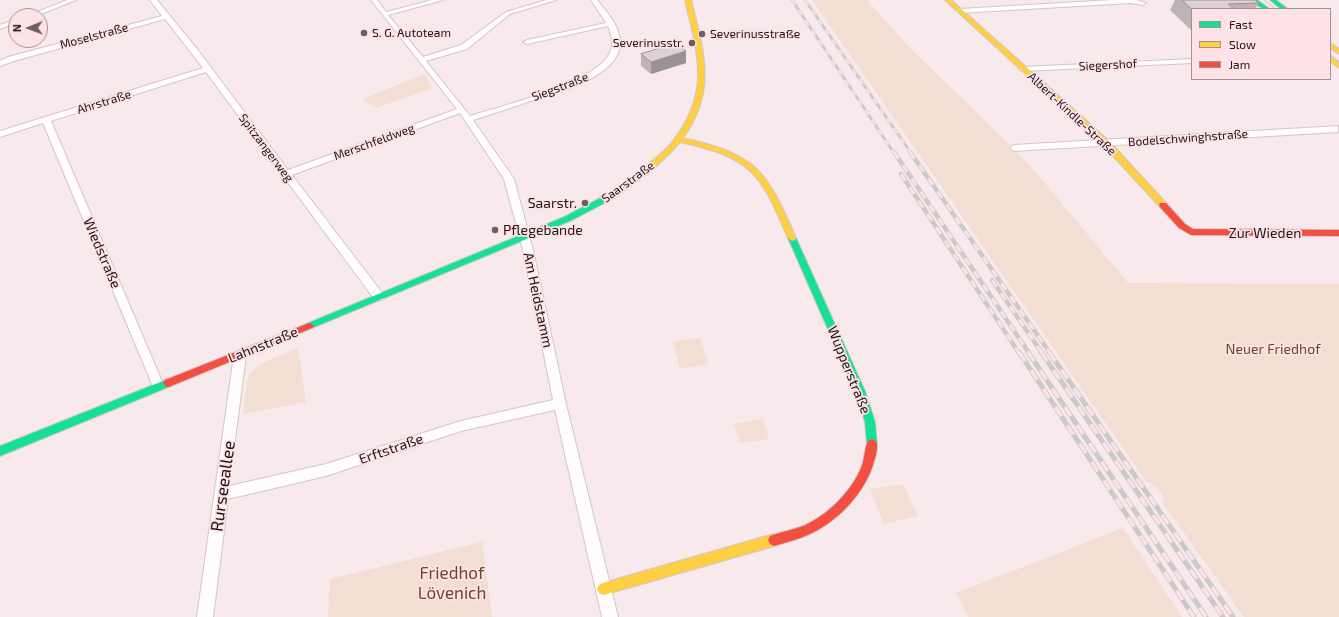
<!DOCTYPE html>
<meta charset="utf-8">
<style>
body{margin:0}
#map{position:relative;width:1339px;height:617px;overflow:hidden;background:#f7e9ec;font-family:"Exo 2",sans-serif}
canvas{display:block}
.legend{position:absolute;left:1191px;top:8px;width:140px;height:72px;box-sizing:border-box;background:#fde3e8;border:1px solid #a49094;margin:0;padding:5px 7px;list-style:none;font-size:12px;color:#1f1416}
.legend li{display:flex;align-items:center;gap:8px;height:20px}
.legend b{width:20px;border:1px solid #a49094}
.north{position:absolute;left:8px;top:8px;width:40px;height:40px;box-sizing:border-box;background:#fde3e8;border:1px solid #a49094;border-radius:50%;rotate:269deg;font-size:11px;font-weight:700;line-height:16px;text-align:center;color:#1f1416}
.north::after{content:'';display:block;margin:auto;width:14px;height:18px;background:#6b5f61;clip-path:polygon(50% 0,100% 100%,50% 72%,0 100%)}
</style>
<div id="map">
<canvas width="1339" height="617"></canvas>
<ul class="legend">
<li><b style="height:5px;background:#16e098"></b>Fast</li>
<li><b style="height:5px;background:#ffcf43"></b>Slow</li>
<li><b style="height:5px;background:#f24e42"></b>Jam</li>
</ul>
<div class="north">N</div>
</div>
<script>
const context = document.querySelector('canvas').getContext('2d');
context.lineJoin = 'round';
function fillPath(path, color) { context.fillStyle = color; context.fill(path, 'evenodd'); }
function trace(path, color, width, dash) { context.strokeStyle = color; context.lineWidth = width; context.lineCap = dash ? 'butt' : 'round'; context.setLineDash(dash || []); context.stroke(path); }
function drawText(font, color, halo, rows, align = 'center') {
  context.font = font + ' "Exo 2",sans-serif'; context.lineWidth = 3.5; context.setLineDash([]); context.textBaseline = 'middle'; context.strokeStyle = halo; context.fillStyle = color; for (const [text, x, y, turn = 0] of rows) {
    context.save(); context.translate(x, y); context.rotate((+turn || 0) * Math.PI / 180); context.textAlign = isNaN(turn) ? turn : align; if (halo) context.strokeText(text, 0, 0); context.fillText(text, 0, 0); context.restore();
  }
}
fillPath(new Path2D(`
 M812,0H867L907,45L1013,148L1038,175L1128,283L1339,284V617H1244L1164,505C1164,491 1156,486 1145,480Z
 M424,74L433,88L376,108L363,99Z
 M700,338L708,364L680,369L673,342Z
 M298,348L306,402L243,414C245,403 245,390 248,379C253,363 284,354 298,348Z
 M763,419L769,439L740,443L734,424Z
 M903,484L918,516L884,524L870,489Z
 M1123,528L1182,617H968L956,593Z
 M482,542L492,617H328L330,579Z`), '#f2ded3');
const street = new Path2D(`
 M67,0H76L36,16H27Z
 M150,0H157L197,49L288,170L457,109L371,0H377L386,12L432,0H443L388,15L423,57L461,45L506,12L546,0H556L510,14L467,49L426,61L470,116C501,106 601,82 611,50C614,42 611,34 608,26L527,44L523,42L527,40L606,23L591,0H597C606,11 618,24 620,39C625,76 554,94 528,102C510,108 492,114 473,120L514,179L533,250L566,404L618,617H602L555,410L461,431L326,476L228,499L213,617H197L234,355L236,352L240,350L244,352L246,355L229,486L326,464L461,421L553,400L523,250L504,179L460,113L292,175L383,294L384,297L383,300H375L206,72L51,121L164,386L162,389L158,391L154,389L43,123L0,137V131L203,68L165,19L14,61L0,66V61L8,57L162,16Z
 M1113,0H1137L1146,3L1143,5L1130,3L959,13L956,11L959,9Z
 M16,19V23L0,29V25Z
 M1192,59V63L1023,71L1019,69L1023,67Z
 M1338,126V132L1014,151L1010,148L1014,145Z`);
const fast = new Path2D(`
 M1250,0H1257L1270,9H1263Z
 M1270,0H1276L1288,9H1281Z
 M641,171H644L648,173L616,197L570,221L312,328H306L304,326L306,324L564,217L610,193Z
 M792,235L796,238L865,391L875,422L877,444L876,447L872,449L868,447L867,444L865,422L855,391L788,238Z
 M168,379L171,380L173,383L171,386L0,456V446Z`);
const slow = new Path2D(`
 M685,0H691C704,52 717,91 683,138C758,155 766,170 796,238L795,240L792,241L788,238C760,172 752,158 680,142L668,155L647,175H644L640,173C650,161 664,153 673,141C711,92 698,55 685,0Z
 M945,0H951L1109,141L1166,203L1167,205L1166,207H1160L1103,145Z
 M1330,43L1339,49V54L1330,48Z
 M1330,56L1339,63V68L1330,61Z
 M774,534L778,536L780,540L778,544L774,546L603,595L599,593L597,589L599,585L603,583Z`);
const jam = new Path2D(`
 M1160,203H1166L1185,224L1193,229L1339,230V236L1191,235L1179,228L1160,207L1159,205Z
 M309,323L312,324L314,326L312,328L171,386L168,387L165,386L163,383L165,380Z
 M872,439L876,441C879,448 875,458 873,465C864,493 839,520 812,533C800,539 787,542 774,546L770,544L768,540L770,536C781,532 792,530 803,526C827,516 851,492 861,468C865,459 864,449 868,441Z`);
trace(street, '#d3c6c9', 2);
trace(fast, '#d3c6c9', 2);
trace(slow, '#d3c6c9', 2);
trace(jam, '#d3c6c9', 2);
fillPath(street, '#fefcfc');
fillPath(fast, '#16e098');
fillPath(slow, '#ffcf43');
fillPath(jam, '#f24e42');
trace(new Path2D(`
 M1264,0L1276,9
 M1330,54L1339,61`), '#ccc9c9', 1);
const railFar2 = new Path2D(`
 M792,0L894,153
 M805,0L911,153`);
const railFar1 = new Path2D(`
 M894,152L1029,353
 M910,152L1050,353
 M901,174L1019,353
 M992,280L1042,353`);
const rail = new Path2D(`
 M1019,352L1194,617
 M1028,352L1206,617
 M1041,352L1223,617
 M1049,352L1233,617`);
trace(railFar2, '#ccc9c9', 3);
trace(railFar1, '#ccc9c9', 4.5);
trace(rail, '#ccc9c9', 5);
trace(railFar2, '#fde3e8', 2, [6]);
trace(railFar1, '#fde3e8', 3, [8]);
trace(rail, '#fde3e8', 3.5, [11]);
fillPath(new Path2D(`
 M1175,0H1255L1259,3L1255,9H1192V31L1170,10Z
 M641,54L686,63L651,74L641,66Z`), '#beb4b8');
fillPath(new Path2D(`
 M686,51V63L651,74V62Z`), '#9b9296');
const building = new Path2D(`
 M1182,0H1255L1259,3L1228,4L1234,9H1192Z
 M676,44L686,51L651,62L641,54Z`);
fillPath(building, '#ddd1d6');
trace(building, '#9b9296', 1);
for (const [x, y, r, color] of [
 [364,33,4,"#6b5f61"],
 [702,34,4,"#6b5f61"],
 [692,43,4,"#6b5f61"],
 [585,203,4,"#6b5f61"],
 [495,230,4,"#6b5f61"]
]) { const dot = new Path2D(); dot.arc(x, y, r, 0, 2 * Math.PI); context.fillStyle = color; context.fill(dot); trace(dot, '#fde3e8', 1.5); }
drawText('12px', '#1f1416', '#fde3e8', [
 ["S. G. Autoteam",372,33],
 ["Severinusstraße",710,34],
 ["Severinusstr.",684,43,"right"]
], 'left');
drawText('12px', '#1f1416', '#fde3e8', [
 ["Moselstraße",94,36,-15],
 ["Siegershof",1108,65,-3],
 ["Siegstraße",560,87,-21],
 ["Ahrstraße",104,102,-17],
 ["Albert-Kindle-Straße",1072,114,43],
 ["Bodelschwinghstraße",1188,138,-4],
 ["Merschfeldweg",374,142,-20],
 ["Spitzangerweg",266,148,53],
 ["Saarstraße",628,182,-36]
]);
drawText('14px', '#1f1416', '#fde3e8', [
 ["Saarstr.",577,203],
 ["Pflegebande",503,230,"left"]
], 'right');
drawText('14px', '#1f1416', '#fde3e8', [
 ["Zur Wieden",1265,233],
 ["Wiedstraße",102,253,67],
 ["Am Heidstamm",538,300,78],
 ["Lahnstraße",263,345,-22],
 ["Wupperstraße",849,370,68],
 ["Erftstraße",391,449,-19]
]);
drawText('14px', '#6b4622', '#fde3e8', [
 ["Neuer Friedhof",1273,349]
]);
drawText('17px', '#1f1416', '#fde3e8', [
 ["Rurseeallee",223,486,-82]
]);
drawText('17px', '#6b4622', '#fde3e8', [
 ["Friedhof",452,573],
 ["Lövenich",452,593]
]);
</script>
